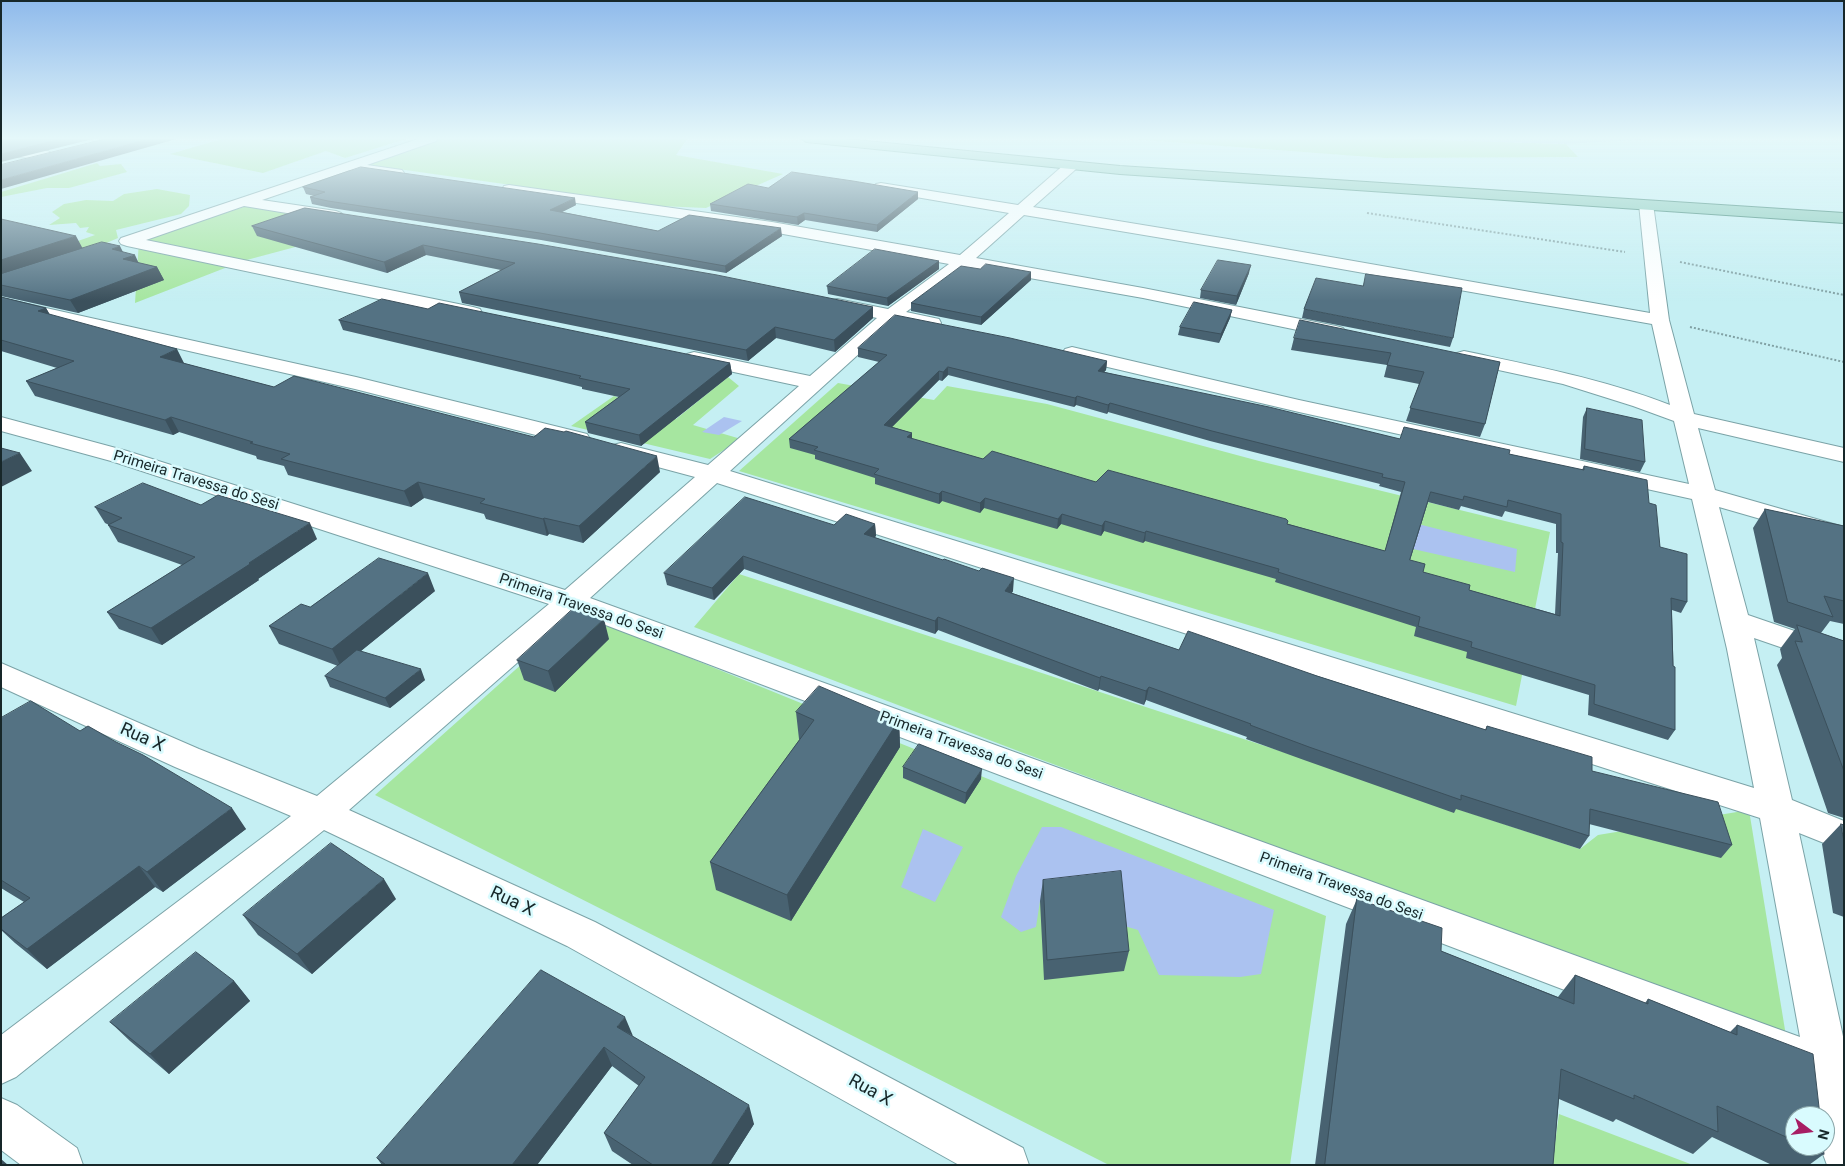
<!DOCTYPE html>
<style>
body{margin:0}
#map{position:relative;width:1845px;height:1166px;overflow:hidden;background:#c5eff3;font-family:Roboto,sans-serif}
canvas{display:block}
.frame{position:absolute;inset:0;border:2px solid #172729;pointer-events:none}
.north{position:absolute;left:1785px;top:1106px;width:50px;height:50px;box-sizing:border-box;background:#d9fbfe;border:1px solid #8ba6a9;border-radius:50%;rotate:105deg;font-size:14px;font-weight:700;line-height:20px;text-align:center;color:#172729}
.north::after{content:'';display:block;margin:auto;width:18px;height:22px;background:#a71e64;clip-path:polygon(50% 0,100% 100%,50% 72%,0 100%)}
</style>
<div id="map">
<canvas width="1845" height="1166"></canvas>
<div class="frame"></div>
<div class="north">N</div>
</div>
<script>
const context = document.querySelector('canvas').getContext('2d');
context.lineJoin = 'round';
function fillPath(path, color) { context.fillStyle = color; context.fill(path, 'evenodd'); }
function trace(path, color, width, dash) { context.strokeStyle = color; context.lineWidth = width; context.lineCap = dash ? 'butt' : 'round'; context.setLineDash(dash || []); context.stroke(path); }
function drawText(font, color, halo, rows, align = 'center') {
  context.font = font + ' Roboto,sans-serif'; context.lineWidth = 5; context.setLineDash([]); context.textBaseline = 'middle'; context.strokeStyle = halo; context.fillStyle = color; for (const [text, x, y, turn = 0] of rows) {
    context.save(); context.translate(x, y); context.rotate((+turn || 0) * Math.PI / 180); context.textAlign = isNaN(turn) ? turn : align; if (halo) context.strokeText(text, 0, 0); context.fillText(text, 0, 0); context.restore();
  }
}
fillPath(new Path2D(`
 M225,138H409L345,158L326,151L263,173L170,154Z
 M442,138H688L676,155L783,174L706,208L659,206L363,164Z
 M1116,138H1374L1566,144L1578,157L1384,158Z
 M97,163L100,166L121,164L127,172L69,188H47L1,197V192Z
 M157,189L190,195L189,206L181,214L116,230L118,238L95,248L66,251L61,247L95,235L86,232L89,227L80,228L76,223L49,225L60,218L52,212L64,204L86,200L113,201L124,194Z
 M250,205L355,222V231L243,261L135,303L139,240Z
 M728,377L739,386L693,425L741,439L710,459L571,426L614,396L676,419Z
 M838,383L934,400L947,386L1047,404L1259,461L1550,532L1516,706L739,471Z
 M739,574L1580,849L1598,835L1749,810L1786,1036L1026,754L694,627Z
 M579,613L1326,916L1290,1165H1109L375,795Z
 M1559,1114L1693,1165H1552Z`), '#a6e6a0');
fillPath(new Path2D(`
 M1374,138H1670L1566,144Z
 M724,417L742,421L719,435L702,432Z
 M1410,522L1517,549L1515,572L1413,549Z
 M1042,827H1061L1274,910L1261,974L1240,977L1159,975L1138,930L1040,901L1036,927L1021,932L1001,917L1016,876Z
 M923,829L963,847L935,902L901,887Z`), '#abc2f0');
const minor = new Path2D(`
 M421,138H438L436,141L367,165L402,170L404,173L402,176L397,177L350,170L262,200L336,211L341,213L344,216L341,219L336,221L244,206L146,240L473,307L480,309L482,313L480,317L473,319L127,246L121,244L119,241L121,238Z
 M1,148L48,151L55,155L48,159L1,156Z
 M1071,162L1078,166L1076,169L1033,207L1228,239L1650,313L1639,204L1641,201H1651L1653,204L1669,320L1694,414L1844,448V462L1698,428L1715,490L1844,527V543L1719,507L1748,615L1844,648V669L1754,638L1792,800L1844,821V851L1799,833L1844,1041V1165H1827L1820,1146H1825V1116H1815L1809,1083L574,613L349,810L595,922L1023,1148L1029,1165H959L567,946L324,830L16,1077L1,1084V1035L291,816L175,767L1,687V663L199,749L317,796L549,604L111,461L1,431V417L127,451L565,590L695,477L613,455L609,450L613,445L621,443L708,465L799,386L687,362L684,358L687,354L694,352L810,376L877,318L831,308L828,304L831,300L837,299L888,309L949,264L772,232L509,193L504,192L502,189L504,186L509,185L772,222L960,255L1009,213L881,191L876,190L874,187L876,184L881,183L1018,205L1066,163ZM1024,215L1228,249L1652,324L1670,405C1604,379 1534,366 1464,351L1457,353L1454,357L1457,361L1563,384L1633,406L1674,421L1689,484L1299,400L1072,347L1065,349L1062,353L1065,357L1299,412L1692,499L1727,649L1754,788L730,471L895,321L932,329L939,327L941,323L939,319L906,312L967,267L1143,298L1336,338L1343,336L1346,332L1343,328L1336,326L1143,288L976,258ZM717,483L1760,818L1800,1037L590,598Z
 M1,298L356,377L587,434L590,439L587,444L579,446L355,389L1,308Z
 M1,1098L17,1105L77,1148L83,1165H21L1,1150Z`);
const primary = new Path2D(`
 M800,138H836L1120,166L1844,213V223L1120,174L806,142Z`);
trace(minor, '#7ba3a7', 2);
trace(primary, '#2c7968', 2);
trace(new Path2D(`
 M1367,213L1625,252
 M1680,262L1844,295
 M1690,327L1844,362`), '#80a0a3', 2, [2, 2]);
fillPath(minor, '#fff');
fillPath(primary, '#87c9b9');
fillPath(new Path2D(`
 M303,187L576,205L562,212L658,231L782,236L726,273L541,240L331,208L312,204L310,197L314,196L306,194Z
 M768,188L918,199L877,232L805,220L798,225L711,211L710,204Z
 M305,208L873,307V318L835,352L776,338L748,361L462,303L459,292L501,270L426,255L387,273L257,236L252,226Z
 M1,219L83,248L123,252L139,263L157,267L164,280L78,313L1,296Z
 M939,261V269L888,306L828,294L827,286Z
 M980,269L1031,280L981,325L911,311V303Z
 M1249,273L1236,305L1200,298L1201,290Z
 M1,297L46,308L50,315L184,363H183L274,387L660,472L583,543L549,534L547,536L486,519L484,514L424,498L411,507L288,475L284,466L257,459L256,456L179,432L173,435L35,396L26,381L57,368L1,351Z
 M428,309L730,363L732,374L641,446L588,433L585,422L619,397L582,389V387L554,380L343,330L339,320Z
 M1304,309L1453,338L1450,347L1302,318Z
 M1232,310L1230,318L1219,343L1178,335L1180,327Z
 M1294,338L1500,362L1485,424L1480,437L1406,421L1419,384L1384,377L1387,365L1291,350Z
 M858,348L1107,361L1106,370L1104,372L1400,439L1509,454L1582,470L1584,466L1649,503L1660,547L1687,602L1681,613L1672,610L1675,730L1668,740L1588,715L1589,695L1466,658L1467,652L1414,636L1416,627L1275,582L1276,579L1145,541L1143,543L1104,531L1101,536L1061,524L1057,529L984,508L980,513L942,501L939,504L875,484V478L815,459V455L790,448L789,439L879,362L858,357ZM948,375L1074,407L1076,405L1107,414L1108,412L1210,441L1380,484L1379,486L1401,492L1385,551L1288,524L1096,482L983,459L912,439V433L892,427L939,380L942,381ZM1428,502L1459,510L1461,506L1502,517L1505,511L1556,524V553H1558L1555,614L1469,590L1423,572L1410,560Z
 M1587,408L1645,462L1640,472L1580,459L1583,417Z
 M201,505L317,539L258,579L259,580L162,645L119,629L107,612L182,565L118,542L108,525H109L105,523L95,507Z
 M1765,509L1844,526V624L1830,621L1821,633L1844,641V818L1828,813L1777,665L1782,658L1780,649L1795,629L1774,622L1753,528Z
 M875,524L876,536L874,537L1013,591L1012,593L1179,650L1317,676L1485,730L1487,726L1592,771L1732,845L1721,858L1589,824V836L1580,849L1456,809L1454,813L1304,760L1246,739L1247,737L1146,700L1144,705L1099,689L1098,691L938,630L935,634L744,569L714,600L667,585L664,573L834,525Z
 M435,591L361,651L425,680L390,708L330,687L325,676L338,666L279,644L269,626L310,607Z
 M609,639L555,692L524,680L517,660Z
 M796,712L899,720L900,747L791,921L716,890L710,862L800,739H799Z
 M1,718L80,731L246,829L163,892L155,887L47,969L15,943L1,930V918L24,902L1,888Z
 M903,767L981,779L965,804L903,778Z
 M1841,824L1844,841V917L1833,913L1822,844Z
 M1043,880L1129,951L1124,971L1044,980L1040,901Z
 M396,899L312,974L258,935L243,915Z
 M1357,899L1441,951L1558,997L1575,975L1645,1003L1648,999L1730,1032L1737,1025L1795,1116V1146H1823L1824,1154L1809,1165H1772L1712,1137L1693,1154L1616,1119L1613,1122L1559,1099L1553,1165H1315L1346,924Z
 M541,970L754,1124L728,1165H633L612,1151L604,1133L639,1086L612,1066L537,1165H382L377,1158Z
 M234,981L250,1001L169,1074L130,1041L110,1022Z`), '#486271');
fillPath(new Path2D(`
 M65,138H97L1,162V154Z
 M152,138H180L1,189V180Z
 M918,192V199L877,232V225Z
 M575,198L576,205L552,217L550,210Z
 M804,213L805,220L798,225L797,217Z
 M781,228L782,236L726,273L725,266Z
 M76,236L83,249L1,276V260Z
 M423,245L426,255L387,273L384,262Z
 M120,246L126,258L135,255L141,268L130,272L112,249Z
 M939,261V269L888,306L887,298Z
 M1251,265L1249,273L1236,305L1237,296Z
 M157,267L164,280L78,313L70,300Z
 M1031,272V280L981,325V317Z
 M873,307V318L835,352L834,340Z
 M46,308L54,322L38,311Z
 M1232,310L1230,318L1219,343L1221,334Z
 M775,327L776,338L748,361L746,350Z
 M177,349L184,363L168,372L160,357Z
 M1107,361L1106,370L1097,380L1098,371Z
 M730,363L732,374L641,446L639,435Z
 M948,367V375L942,381L943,372Z
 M939,371V380L885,434L884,425Z
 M1077,396L1076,405L1074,407L1075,398Z
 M1110,403L1108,412L1107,414L1108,405Z
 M171,417L179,432L173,435L165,420Z
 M912,433V442L907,437Z
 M20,453L32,471L1,487V462Z
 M657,456L660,472L583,543L579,526Z
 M418,482L424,498L411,507L404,491Z
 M942,491V501L939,504V494Z
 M985,498L984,508L980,513V503Z
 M1062,514L1061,524L1057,529L1058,519Z
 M544,518L549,534L547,536L543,519Z
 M1105,521L1104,531L1101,536L1102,526Z
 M310,523L317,539L258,579L259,580L162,645L151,628Z
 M875,524L876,536L865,547L864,534Z
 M1146,531L1145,541L1143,543L1145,533Z
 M743,556L744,569L714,600L712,588Z
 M428,573L435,591L341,667L332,649Z
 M1014,578L1013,591L1004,603L1005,591Z
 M938,617V630L935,634V621Z
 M604,619L609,639L555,692L548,671Z
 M421,669L425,680L390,708L385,698Z
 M1101,676L1099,689L1098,691L1100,678Z
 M1149,687L1146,700L1144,705L1146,691Z
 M899,720L900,747L791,921L787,895Z
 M982,769L981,779L965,804L966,793Z
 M232,808L246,829L163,892L147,872Z
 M139,866L155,887L47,969L27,949Z
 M384,879L396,899L312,974L297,954Z
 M234,981L250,1001L169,1074L150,1054Z
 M625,1017L633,1036L617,1027Z
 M604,1047L612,1066L537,1165H512Z
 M749,1105L754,1124L728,1165H711Z
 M1,1159L8,1165H3L1,1163Z`), '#3b505c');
const building = new Path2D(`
 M1,138H65L1,154Z
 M109,138H152L1,180V165Z
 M361,167L575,198L550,210L658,231L689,215L781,228L725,266L540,233L328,201L310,197L325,192L303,187Z
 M792,172L853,181L918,192L877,225L804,213L797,217L710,204L748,184L768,188Z
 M305,208L538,244L717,275L873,307L834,340L775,327L746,350L459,292L515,263L423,245L384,262L252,226Z
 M1,219L76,236L1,260Z
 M102,242L120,246L112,249L135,255L123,259L157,267L70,300L1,285V274Z
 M875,249L939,261L887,298L827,286Z
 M1218,260L1251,265L1237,296L1201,290Z
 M986,264L1031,272L981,317L911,303L961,266L980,269Z
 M1366,274L1462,288L1453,338L1304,309L1316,278L1363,286Z
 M1,297L46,308L38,311L177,349L160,357L274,387L294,376L534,437L545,428L564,432L566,431L657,456L579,526L544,518L543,519L480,503L485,499L418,482L404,491L281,459L290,454L250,443L253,442L171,417L165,420L26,381L74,361L1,340Z
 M382,299L428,309L439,303L730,363L639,435L585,422L630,389L579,378L581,376L551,369L339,320Z
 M1194,302L1232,310L1221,334L1180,327Z
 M895,315L1010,338L1107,361L1098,371L1269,407L1400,439L1404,427L1510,450L1509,454L1584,470V466L1647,480L1649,503L1656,505L1660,547L1687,554V602L1671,598L1673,666L1675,667V730L1594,704L1595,685L1471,647L1472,642L1418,626L1420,617L1278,572L1279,569L1146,531L1145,533L1105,521L1102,526L1062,514L1058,519L985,498L980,503L942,491L939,494L874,474L879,469L814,450L818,447L789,439L887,355L858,348ZM948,367L1075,398L1077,396L1108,405L1110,403L1212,431L1383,474L1382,477L1405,482L1385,551L1287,524L1288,521L1286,519L1108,470L1096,482L992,451L983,459L907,437L912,433L884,425L939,371L943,372ZM1431,492L1463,500L1464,496L1507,507L1508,500L1561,514V542L1563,543L1560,616L1469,590L1470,585L1423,572L1425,564L1410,560Z
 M1300,320L1500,362L1485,424L1410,408L1424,372L1387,365L1391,353L1294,338Z
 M1587,408L1642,420L1645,462L1585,449Z
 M1,448L20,453L1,462Z
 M143,483L201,505L218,495L310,523L249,563L250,564L151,628L107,612L195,557L108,525L122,518L95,507Z
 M745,497L834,525L846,514L875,524L864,534L943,560L944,559L979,571L982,568L1014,578L1005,591L1179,650L1188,631L1317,676L1486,730L1487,726L1592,757V771L1718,802L1732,845L1590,809L1589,836L1461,795V800L1309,747L1250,725L1251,724L1149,687L1146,691L1101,676L1100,678L938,617L935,621L743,556L712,588L664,573Z
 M1765,509L1844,526V601L1824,596L1833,617L1788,602Z
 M379,558L428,573L332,649L269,626L301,604L310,607Z
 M574,608L604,619L548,671L517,660Z
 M1797,625L1844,641V771L1795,641L1802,642Z
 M357,650L421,669L385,698L325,676Z
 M819,686L899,720L787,895L710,862L814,720L796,712Z
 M31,701L80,731L88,726L116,742L143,755L232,808L147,872L139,866L27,949L1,929V918L30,898L1,880V718Z
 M919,744L982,769L966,793L903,767Z
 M1841,824L1844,825V841Z
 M331,843L384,879L297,954L243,915Z
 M1121,871L1129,951L1047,960L1043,880Z
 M1357,899L1442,928L1441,951L1574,1004L1575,975L1648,1004V999L1737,1035V1025L1813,1054L1820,1116H1795V1141L1717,1106L1718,1132L1634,1095V1099L1561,1069L1553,1165H1325Z
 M196,952L234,981L150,1054L110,1022Z
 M541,970L625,1017L617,1027L749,1105L711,1165H653L604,1133L645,1077L604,1047L512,1165H386L377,1158Z
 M1807,1146H1823L1824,1154Z`);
fillPath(building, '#547283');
trace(building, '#3b505c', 1);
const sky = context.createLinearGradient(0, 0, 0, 301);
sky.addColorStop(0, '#8fbaeb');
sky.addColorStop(0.46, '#e5f8fa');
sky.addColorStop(1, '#e5f8fa00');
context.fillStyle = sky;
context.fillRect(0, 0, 1845, 301);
drawText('15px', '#172729', '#d9fbfe', [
 ["Primeira Travessa do Sesi",196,481,17],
 ["Primeira Travessa do Sesi",581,607,19],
 ["Primeira Travessa do Sesi",961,746,20],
 ["Primeira Travessa do Sesi",1341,887,20]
]);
drawText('18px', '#172729', '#d9fbfe', [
 ["Rua X",142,738,24],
 ["Rua X",512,902,25],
 ["Rua X",870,1091,29]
]);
</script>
